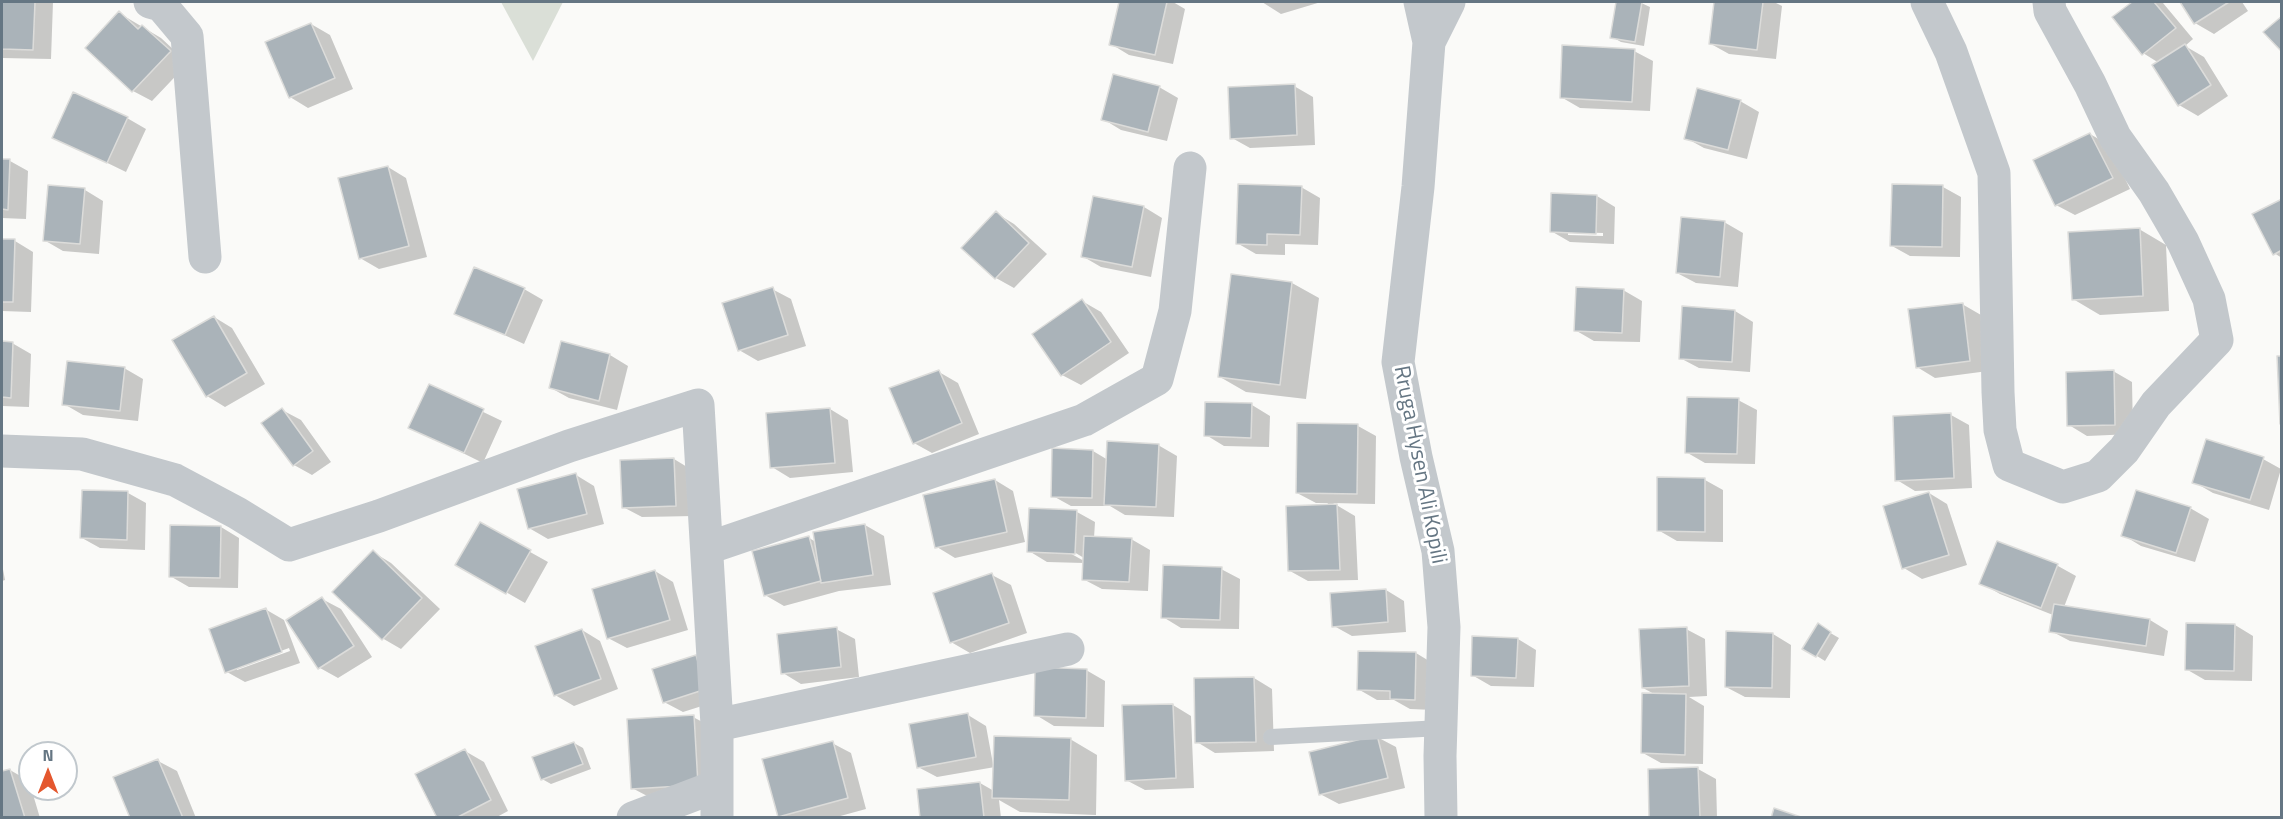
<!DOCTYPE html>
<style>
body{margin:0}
#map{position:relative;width:2283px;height:819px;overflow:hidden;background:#fafaf8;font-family:"Titillium Web",sans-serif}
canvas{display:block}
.frame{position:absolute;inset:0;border:3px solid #657683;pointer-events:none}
.north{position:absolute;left:18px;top:741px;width:60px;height:60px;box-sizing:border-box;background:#fff;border:2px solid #c1c8cd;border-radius:50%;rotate:0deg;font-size:16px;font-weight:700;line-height:24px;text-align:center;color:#657683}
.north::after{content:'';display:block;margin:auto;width:21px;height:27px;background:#e4572e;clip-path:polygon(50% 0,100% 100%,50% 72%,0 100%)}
</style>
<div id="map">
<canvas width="2283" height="819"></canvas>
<div class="frame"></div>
<div class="north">N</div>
</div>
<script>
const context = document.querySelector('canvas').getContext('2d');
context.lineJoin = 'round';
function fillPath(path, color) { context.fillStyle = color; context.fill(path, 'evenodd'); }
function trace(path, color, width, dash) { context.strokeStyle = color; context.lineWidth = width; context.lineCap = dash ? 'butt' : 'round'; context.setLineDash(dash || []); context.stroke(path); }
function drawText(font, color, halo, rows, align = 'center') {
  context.font = font + ' "Titillium Web",sans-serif'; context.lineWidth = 6; context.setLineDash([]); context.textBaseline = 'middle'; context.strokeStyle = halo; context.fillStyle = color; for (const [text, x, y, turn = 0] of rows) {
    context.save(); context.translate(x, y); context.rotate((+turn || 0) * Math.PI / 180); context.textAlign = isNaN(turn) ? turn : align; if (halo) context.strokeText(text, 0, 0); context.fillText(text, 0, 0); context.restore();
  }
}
fillPath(new Path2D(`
 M501,2H563L533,61Z`), '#dadfd7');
fillPath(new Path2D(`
 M2,2H53L51,59L2,58Z
 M1120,2H1173L1185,9L1173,64L1129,55L1111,44Z
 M1262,2H1321L1281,14Z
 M1362,2H1401L1364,3Z
 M1618,2H1639L1650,7L1644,46L1621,42L1612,37Z
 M1715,2H1774L1782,6L1776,59L1729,54L1711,44Z
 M2134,2L2163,3L2193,39L2185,46L2204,57L2228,96L2198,116L2179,105L2159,63L2143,53L2114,17Z
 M2181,2H2242L2248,11L2214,34L2195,23Z
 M119,13L161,38L188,63L152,101L133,91L87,48Z
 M311,24L330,35L353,89L308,108L290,97Z
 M1634,51L1653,61L1650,111L1580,108L1561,97Z
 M1294,86L1313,97L1315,145L1250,148L1232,138Z
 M1159,87L1178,98L1167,141L1121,130L1103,119Z
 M1740,101L1759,112L1747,159L1704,148L1686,138Z
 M127,118L146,129L126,172L54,137Z
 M2090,134L2109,145L2130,189L2075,215L2056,205Z
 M2,160L10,161L28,171L26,219L2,218Z
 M388,167L406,178L427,257L379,269L360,258Z
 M1301,187L1320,198L1318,245L1285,244V255L1256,254L1237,243Z
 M1943,187L1961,197L1960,257L1910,256L1892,246Z
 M85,190L103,201L99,254L63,251L44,240Z
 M1597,196L1615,207L1614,244L1570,242L1551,231ZM1568,232L1603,233V236L1568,235Z
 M2282,201V258L2274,253Z
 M1144,207L1162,218L1151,277L1101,267L1082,256Z
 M996,213L1014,224L1047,254L1014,288L996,278Z
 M1724,222L1743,233L1738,287L1696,283L1677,273Z
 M2139,229L2166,245L2169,311L2100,315L2073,299Z
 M2,241H15L33,252L31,312L2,311Z
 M1232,276L1292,283L1319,298L1306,399L1246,392L1220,377Z
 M524,289L543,300L524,344L456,313Z
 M772,289L791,299L806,346L758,361L739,350Z
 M1623,290L1642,301L1640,342L1594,341L1575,330Z
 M1082,301L1101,312L1129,353L1081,385L1062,375Z
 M1962,304L1981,315L1988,371L1935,378L1917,367Z
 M1735,311L1753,322L1750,372L1699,368L1680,358Z
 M214,317L232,328L265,384L225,407L207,396Z
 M2,343H12L31,354L29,407L2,406Z
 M610,355L628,366L617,410L569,398L551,388Z
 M124,368L143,379L138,421L83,415L64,404Z
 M2113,371L2132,382L2133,434L2087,436L2069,425Z
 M939,372L958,383L979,434L932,453L914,443Z
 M429,386L502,421L483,463L410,427Z
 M1738,400L1757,410L1755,464L1705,463L1686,452Z
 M1252,405L1270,416L1269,447L1224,446L1206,435Z
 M830,409L848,420L853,472L790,478L772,467Z
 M282,410L301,420L331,462L312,475L294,465Z
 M1951,415L1969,425L1972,488L1915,491L1897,480Z
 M1358,426L1376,436L1375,504L1333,503L1355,516L1358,580L1308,581L1290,571L1328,503H1316L1297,493Z
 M1158,445L1177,456L1174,517L1125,515L1110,506H1071L1053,496L1093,451L1108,460Z
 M674,459L692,470L694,516L642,517L623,507Z
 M2263,459L2281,469L2269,510L2213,493L2194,482Z
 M576,475L594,486L604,524L548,539L529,528Z
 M995,480L1013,491L1025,542L955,558L937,547Z
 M1705,480L1723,490V542L1677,541L1658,530Z
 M84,491L128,493L146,503L145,550L100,548L82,538Z
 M1929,493L1947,504L1967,565L1922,579L1904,568Z
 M2190,508L2209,519L2195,562L2141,546L2123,535Z
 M1077,512L1095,522L1094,538L1131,539L1150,550L1148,591L1102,589L1083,579L1084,563L1047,562L1029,551ZM1069,549L1084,558V561L1068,552Z
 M480,524L548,562L525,603L457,564Z
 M865,525L884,536L891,585L839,591L784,606L765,595L809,538L816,542Z
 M221,527L239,538L238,588L189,587L170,576Z
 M1997,542L2058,566L2076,576L2064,607L2150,620L2168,631L2164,656L2070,641L2051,631L2053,615L2000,594L1981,583Z
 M373,552L391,563L440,609L401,649L382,638Z
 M2,564L5,580L2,581Z
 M1221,569L1240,579L1239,629L1181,628L1163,617Z
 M655,571L673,582L688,630L627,648L608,638Z
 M992,575L1011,585L1027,633L970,653L951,642Z
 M1386,590L1404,601L1406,632L1352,636L1334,626Z
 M322,599L341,609L372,657L338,678L320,668Z
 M265,609L284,620L300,663L245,682L227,672ZM289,648L290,651L237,670V667Z
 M2187,624L2235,625L2253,636L2252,681L2205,680L2186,669Z
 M836,629L855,639L859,677L801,684L783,673Z
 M1686,629L1705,639L1707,696L1689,697L1704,706L1703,764L1661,763L1643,753L1656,695L1643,688Z
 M582,630L600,641L618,689L574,706L555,695Z
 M1827,631L1839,638L1825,661L1804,648Z
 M1773,634L1791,645L1790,698L1745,697L1726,687Z
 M1518,639L1536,650L1534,687L1491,686L1472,675Z
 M1416,653L1434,664V710L1410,709L1394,700H1377L1358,689Z
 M654,670L724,699L683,712L664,702Z
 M1086,670L1105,681L1104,727L1054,726L1036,715Z
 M1254,678L1272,689L1274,751L1215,753L1197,742Z
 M1173,705L1191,716L1194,788L1145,790L1126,780Z
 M968,715L986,726L993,764L1070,739L1097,755L1096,815L1020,812L999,800L1001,818H921L980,783L994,791L995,767L937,777L918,767Z
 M693,717L712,727L716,795L651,798L632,788Z
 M1377,737L1396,747L1405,788L1339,804L1320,794Z
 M574,743L583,748L591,769L551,784L542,779Z
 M832,743L851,753L866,809L833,818L779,816Z
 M465,751L484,762L508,811L495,818H439Z
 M158,761L177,771L196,818H132Z
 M1698,769L1716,779L1717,818H1651Z
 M10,770L29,781L40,818H2V773Z`), '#0003');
const building = new Path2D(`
 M2,2H35L33,50L2,49Z
 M1119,2H1167L1155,55L1109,45Z
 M1616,2H1642L1635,42L1610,38Z
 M1714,2H1763L1757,50L1709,44Z
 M2132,2H2154L2176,28L2142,55L2112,17Z
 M2180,2H2229L2194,24Z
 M119,11L138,29L142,25L171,51L132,92L85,48Z
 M2282,16V52L2263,32Z
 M311,23L335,78L289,98L265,42Z
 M2185,44L2211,85L2178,106L2152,65Z
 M1562,45L1635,49L1632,102L1560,98Z
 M1113,74L1160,86L1148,132L1101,120Z
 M1295,84L1297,135L1230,139L1228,87Z
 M1697,88L1741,100L1728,150L1684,139Z
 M73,92L128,117L107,163L52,138Z
 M2090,133L2113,178L2055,206L2033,160Z
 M2,159H10L8,210L2,209Z
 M388,166L409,246L359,259L338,178Z
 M1238,184L1302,186L1300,235L1267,234V245L1236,244Z
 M1892,184L1943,185L1942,247L1890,246Z
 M48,185L85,188L80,244L43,241Z
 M1551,193L1597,195L1596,234L1550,232Z
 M1093,196L1144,206L1132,267L1081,257Z
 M2282,199V250L2273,255L2252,214Z
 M996,211L1029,243L995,279L961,248Z
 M1681,217L1725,221L1720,277L1676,273Z
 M2140,228L2143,296L2072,300L2068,232Z
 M2,239H15L13,302H2Z
 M474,267L525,288L505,335L454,314Z
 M1231,274L1292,282L1280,385L1218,377Z
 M773,287L788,335L738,351L722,303Z
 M1576,287L1624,289L1622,333L1574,331Z
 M1082,299L1111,342L1061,376L1032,334Z
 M1963,303L1970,361L1916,368L1908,309Z
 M1682,306L1735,310L1732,362L1679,359Z
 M214,316L247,373L206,397L172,340Z
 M2,341L13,342L11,398L2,397Z
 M561,341L610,354L599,401L549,388Z
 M2277,356H2282V424H2280Z
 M67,361L125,367L120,411L62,405Z
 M939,370L962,423L913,444L889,388Z
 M2114,370L2115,425L2067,426L2066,372Z
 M429,384L484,409L464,453L408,428Z
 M1687,397L1739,398L1737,454L1685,453Z
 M1205,402L1252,403L1251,438L1204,436Z
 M282,408L313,451L293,466L261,423Z
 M830,408L835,463L770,468L766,413Z
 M1951,413L1954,478L1895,481L1893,416Z
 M1297,423L1358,424L1357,494L1296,493Z
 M2206,439L2264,457L2250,500L2192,483Z
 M1107,441L1159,444L1156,507L1104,505Z
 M1052,448L1093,450L1092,498L1051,497Z
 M674,458L676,506L622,508L620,460Z
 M576,473L587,514L528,529L517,489Z
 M1657,477L1705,478V532L1657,531Z
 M995,479L1007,532L935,548L923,495Z
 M82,490L128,491L127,540L80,538Z
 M2136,490L2191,507L2176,553L2121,536Z
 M1929,492L1949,555L1902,569L1883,506Z
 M1337,504L1340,570L1288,571L1286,506Z
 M1029,508L1077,510L1075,554L1027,552Z
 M480,522L531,550L506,594L455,565Z
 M865,524L873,575L821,583L813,532Z
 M170,525L221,526L220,578L169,577Z
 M809,536L821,581L764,596L752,551Z
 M1084,536L1132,538L1129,582L1082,580Z
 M1997,541L2058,564L2041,608L1979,584Z
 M373,550L422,598L382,640L332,592Z
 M1163,565L1222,567L1220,620L1161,618Z
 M655,570L670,620L607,639L592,589Z
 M992,573L1009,623L950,643L933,593Z
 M1386,589L1388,622L1332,627L1330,593Z
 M322,597L354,646L318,669L286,620Z
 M2054,604L2150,619L2146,646L2049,632Z
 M266,608L282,652L225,673L209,629Z
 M1818,623L1831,632L1816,657L1802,649Z
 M2186,623L2235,624L2234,671L2185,670Z
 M837,627L841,667L781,674L777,634Z
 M1687,627L1689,686L1642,688L1639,629Z
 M582,629L601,679L554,696L535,646Z
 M1726,631L1773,633L1772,688L1725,687Z
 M1472,636L1518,638L1516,678L1471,676Z
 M1358,651L1416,652L1415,700L1390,699V691L1357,690Z
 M696,655L706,689L663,703L652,669Z
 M1035,667L1087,669L1086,718L1034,716Z
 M1254,677L1256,742L1195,743L1194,678Z
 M1642,693L1686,694L1685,755L1641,753Z
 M1173,704L1176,778L1125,781L1122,705Z
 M968,713L976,757L917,768L909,724Z
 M694,715L698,785L631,789L627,719Z
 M1377,735L1388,778L1319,795L1309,752Z
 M994,736L1071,738L1069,800L992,798Z
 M833,741L848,798L778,817L762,759Z
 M574,742L583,764L541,780L532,757Z
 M465,749L491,800L456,818H437L415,774Z
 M158,759L183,818H130L113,777Z
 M1698,767L1700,817L1649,818L1648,769Z
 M10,769L25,818H2V771Z
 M980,782L984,818H920L917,789Z
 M1774,808L1804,818H1771Z`);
fillPath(building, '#aab3b9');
trace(building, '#dcdcda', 1.5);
trace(new Path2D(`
 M1271,737L1441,728`), '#c3c8cc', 16);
trace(new Path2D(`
 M150,2L161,5L187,36L205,257
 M1420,2L1429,42L1418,187L1398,362L1416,457L1438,551L1444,627L1440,756L1441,818
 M1927,2L1951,52L1994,173L1998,392L2000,430L2009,465L2063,487L2098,476L2124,450L2156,404L2217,340L2209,299L2183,242L2154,192L2115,137L2090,84L2050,11L2049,2
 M1429,42L1449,2
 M2,451L82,454L175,480L237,513L289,545L379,516L569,446L698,405L717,725V818
 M708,548L1084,420L1157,379L1175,311L1190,168
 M717,725L1068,649
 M633,818L717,786`), '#c3c8cc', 33);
drawText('22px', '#657683', '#fff', [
 ["Rruga Hysen Ali Kopili",1419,465,79]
]);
</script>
